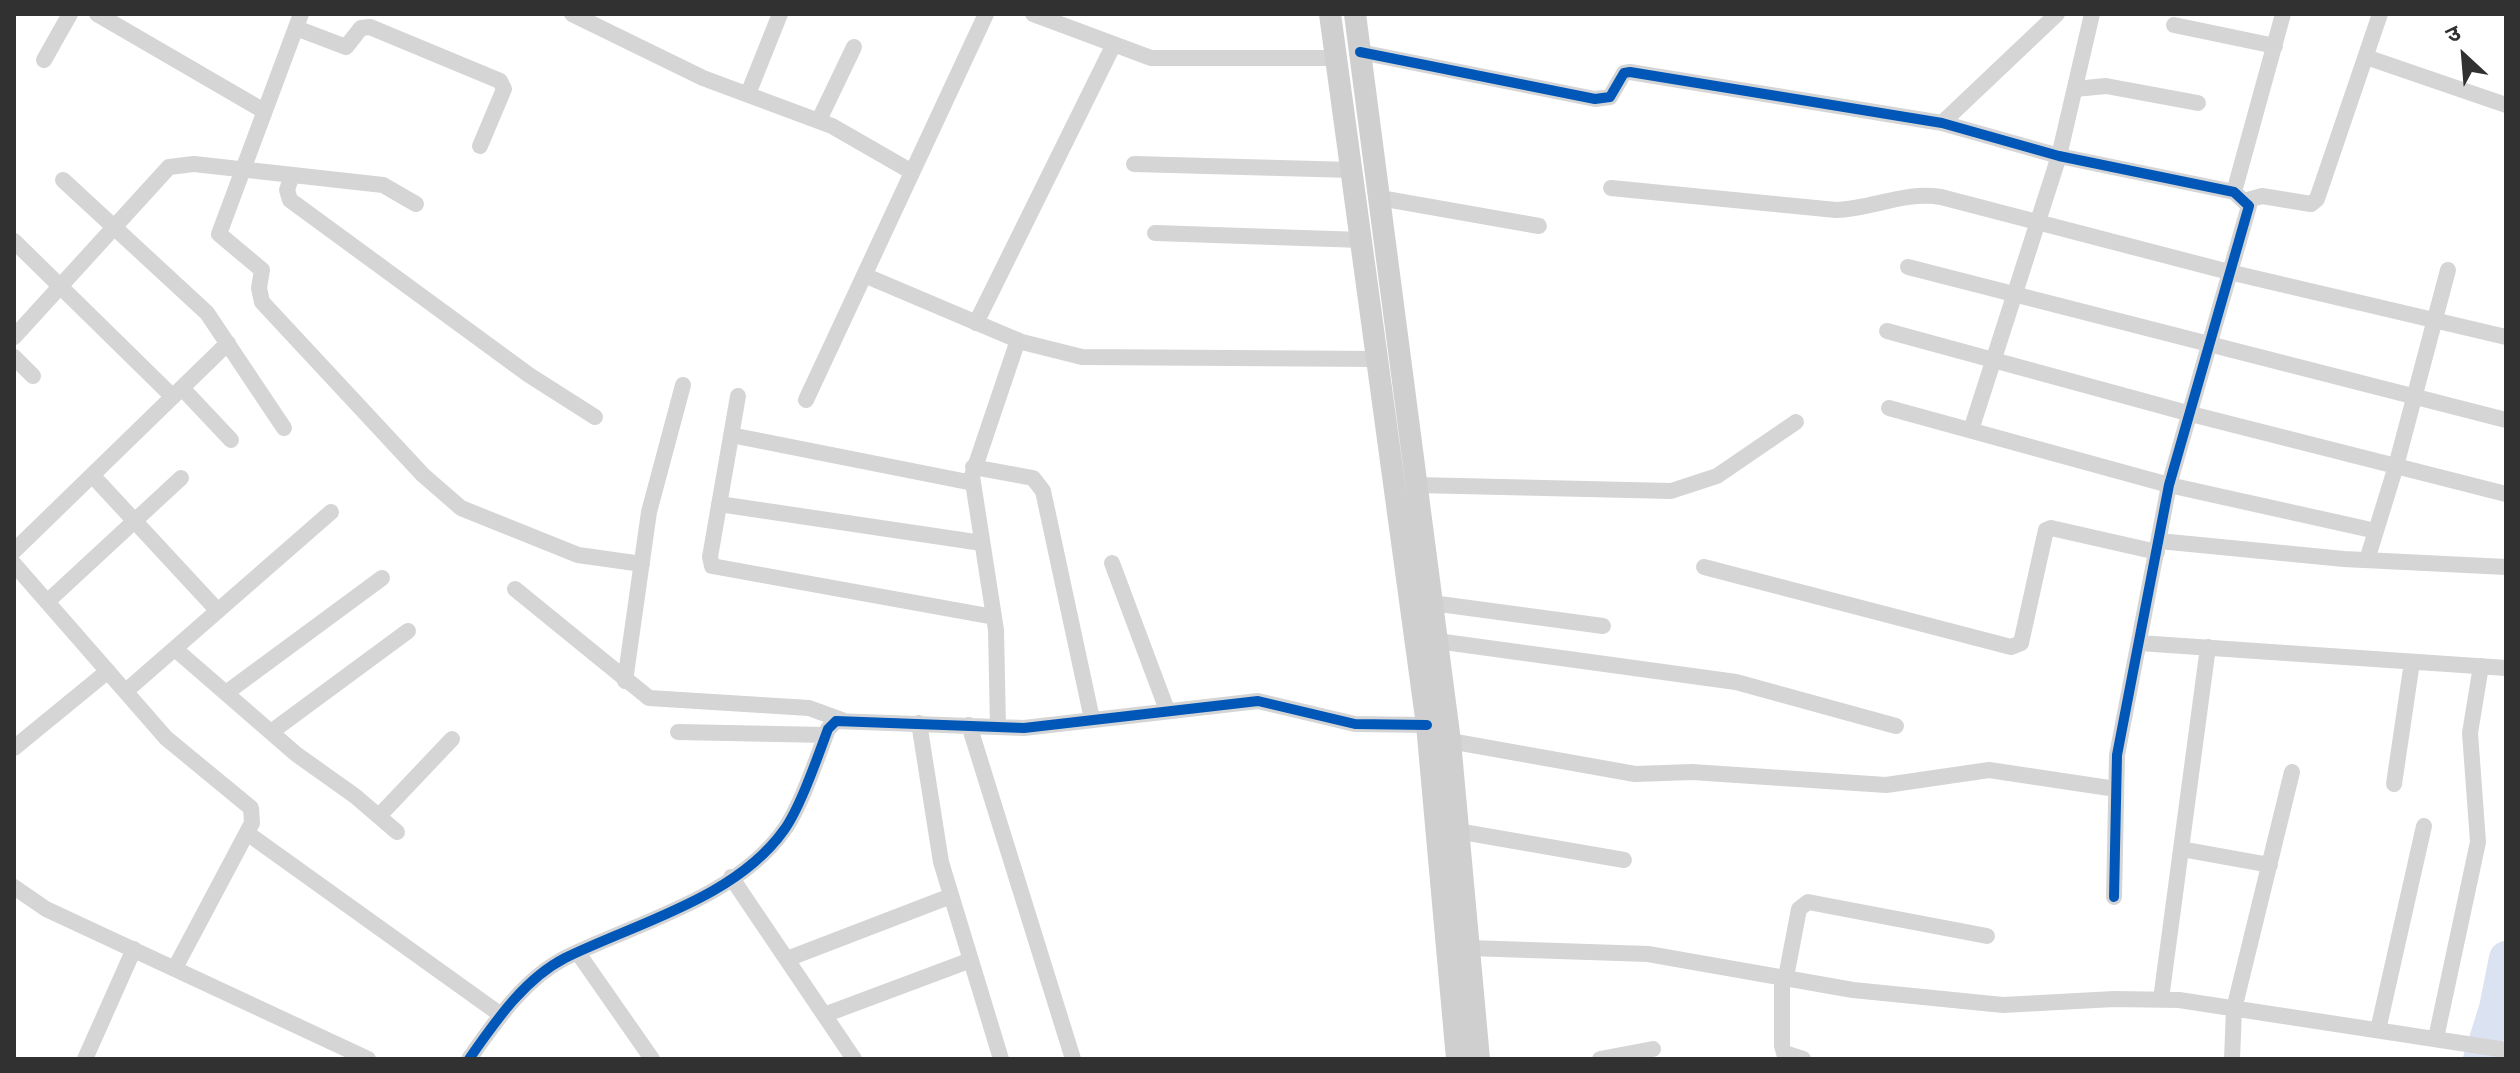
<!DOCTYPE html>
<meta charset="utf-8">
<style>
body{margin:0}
#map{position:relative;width:2520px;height:1073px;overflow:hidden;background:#fff;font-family:"Roboto Condensed","Noto Sans Devanagari",sans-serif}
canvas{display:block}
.frame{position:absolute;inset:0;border:16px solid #313131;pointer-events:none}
.north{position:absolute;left:2424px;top:16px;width:80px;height:80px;-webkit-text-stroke:6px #fff;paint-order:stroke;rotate:334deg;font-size:22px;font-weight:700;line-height:32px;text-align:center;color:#313131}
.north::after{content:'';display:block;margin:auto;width:28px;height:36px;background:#313131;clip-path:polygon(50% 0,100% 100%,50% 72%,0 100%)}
</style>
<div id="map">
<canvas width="2520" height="1073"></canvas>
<div class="frame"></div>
<div class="north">उ</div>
</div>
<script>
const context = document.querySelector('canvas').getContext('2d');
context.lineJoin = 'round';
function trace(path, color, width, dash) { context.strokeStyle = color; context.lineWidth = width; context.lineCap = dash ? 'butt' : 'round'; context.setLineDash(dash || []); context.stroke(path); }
trace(new Path2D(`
 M2480,1059L2496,1008L2506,958`), '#dbe3f3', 34);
trace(new Path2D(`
 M97,14L264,111
 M301,14L219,234L262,270L259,288L262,302L423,475L461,508L578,555L642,564
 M572,14L703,78L832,126L912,172
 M1033,14L1151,58H1336
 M2174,25L2275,46
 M296,28L346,47L361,28L370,27L500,81L504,89L480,146
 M1360,52L1595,99L1610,97L1624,73L1630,72L1942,123L2059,156L2234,192L2249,206L2169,485L2117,755L2114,897
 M2366,57L2506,105
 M44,60L70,14
 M2075,89L2106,86L2198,103
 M748,94L780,14
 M819,120L854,47
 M1942,123L2057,14
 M1134,164L1352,170
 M292,175L287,190L290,200L529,375L595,417
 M63,180L207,313L284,428
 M1611,188L1836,210C1872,209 1904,191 1941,197L2229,272L2506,337
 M2234,192L2283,14
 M1380,198L1539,226
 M2244,201L2262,196L2311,204L2317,199L2380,14
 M1155,233L1362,240
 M14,241L173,397
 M1908,267L2506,420
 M864,275L1022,342L1082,357L1378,359
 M976,323L1113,46
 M1887,331L2191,414L2506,494
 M14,337L169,167L194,164L383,185L416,204
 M14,357L33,376
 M182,388L231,440
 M738,396L710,557L712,566L994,617
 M806,400L986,14
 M1889,408L2169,485L2376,531
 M1971,430L2059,156L2092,14
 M731,435L973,483
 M973,467L1033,478L1043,491L1092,719
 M92,475L218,611
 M1417,485L1671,491L1717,476L1796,422
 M719,504L982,543
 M2159,541L2344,559L2506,567
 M14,551L228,343
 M2367,560L2396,466L2448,270
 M1112,563L1167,710
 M14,564L166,738L251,808L252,823L175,968
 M1704,567L2011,647L2021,643L2046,530L2051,528L2157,552
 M515,589L649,698L809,708L842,720
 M47,602L181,478
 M1432,603L1603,626
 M1437,641L1736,682L1896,726
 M2139,643L2506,668
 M175,649L296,754L355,796L397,832
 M625,681L649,512L683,385
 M126,691L331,512
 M226,693L382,578
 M919,723L941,862L1001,1059
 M969,725L1073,1059
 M998,727L996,630L972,476L1018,340
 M271,732L408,631
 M678,732L826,735
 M1450,741L1635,774L1692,772L1886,785L1989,770L2116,789
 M14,748L108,671
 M2394,784L2412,662
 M379,816L452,739
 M1457,831L1624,860
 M247,833L501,1015
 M2181,849L2270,865
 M731,877L854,1059
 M14,887L46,909L368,1059
 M1469,948L1648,954L1853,990L2003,1005L2114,999L2179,1000L2506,1050
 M578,953L652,1059
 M787,959L951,896
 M1782,977V1046L1784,1053L1803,1059
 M1786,977L1799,909L1808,902L1987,936
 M2161,999L2208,647
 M824,1015L971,960
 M2378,1030L2424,826
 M2436,1038L2478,842L2470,733L2481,666
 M85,1059L134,949
 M469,1059C495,1022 524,979 565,958C636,923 736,898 784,830C800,808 818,756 828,729L836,721L1024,728L1258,701L1355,724L1427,725
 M1600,1059L1653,1049
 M2232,1059L2234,1009L2292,772`), '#d5d5d5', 16);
trace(new Path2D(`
 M1330,14L1427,725L1457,1059
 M1355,14L1450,741L1479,1059`), '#cfcfcf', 22);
trace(new Path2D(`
 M1360,52L1595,99L1610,97L1624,73L1630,72L1942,123L2059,156L2234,192L2249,206L2169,485L2117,755L2114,897
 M469,1059C495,1022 524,979 565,958C636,923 736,898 784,830C800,808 818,756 828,729L836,721L1024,728L1258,701L1355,724L1427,725`), '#0057b8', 10);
</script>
